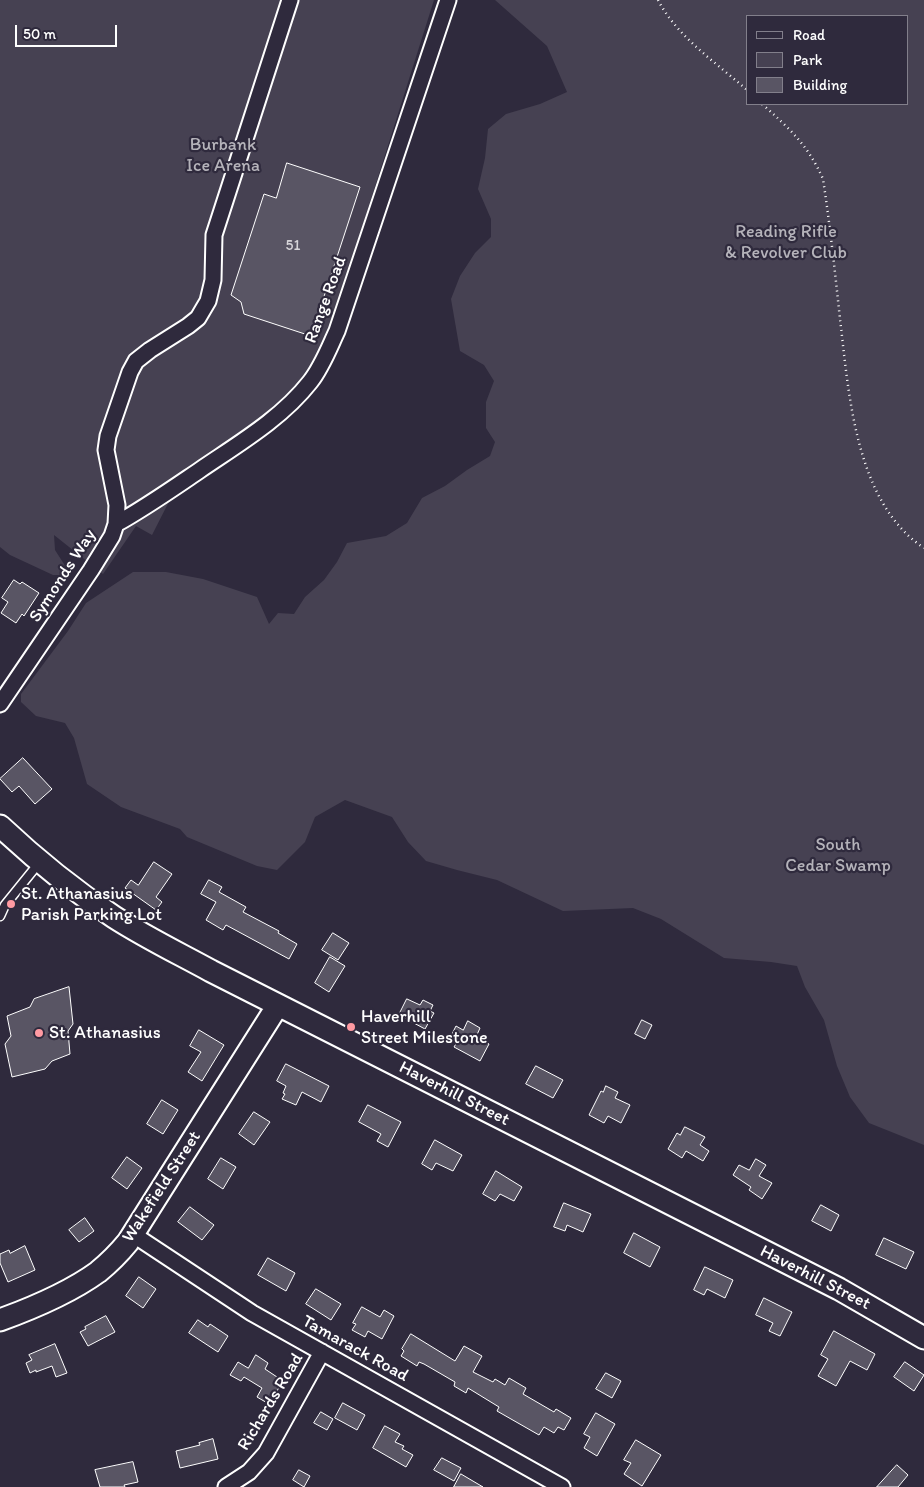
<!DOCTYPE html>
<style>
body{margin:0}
#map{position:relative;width:924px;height:1487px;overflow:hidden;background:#2f2a3d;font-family:Itim,sans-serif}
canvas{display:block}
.legend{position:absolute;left:746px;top:15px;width:162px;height:90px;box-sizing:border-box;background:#2f2a3d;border:1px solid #827f8b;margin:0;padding:6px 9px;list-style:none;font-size:15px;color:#fff}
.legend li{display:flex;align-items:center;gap:10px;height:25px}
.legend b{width:25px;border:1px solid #827f8b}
.scale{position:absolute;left:15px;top:25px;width:102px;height:22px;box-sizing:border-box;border:2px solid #fff;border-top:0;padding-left:6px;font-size:15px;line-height:18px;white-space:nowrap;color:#fff;-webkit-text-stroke:4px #2f2a3d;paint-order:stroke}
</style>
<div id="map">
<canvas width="924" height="1487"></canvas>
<ul class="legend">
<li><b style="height:6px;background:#2f2a3d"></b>Road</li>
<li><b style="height:14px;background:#464152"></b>Park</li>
<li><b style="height:14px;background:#595564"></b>Building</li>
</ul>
<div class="scale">50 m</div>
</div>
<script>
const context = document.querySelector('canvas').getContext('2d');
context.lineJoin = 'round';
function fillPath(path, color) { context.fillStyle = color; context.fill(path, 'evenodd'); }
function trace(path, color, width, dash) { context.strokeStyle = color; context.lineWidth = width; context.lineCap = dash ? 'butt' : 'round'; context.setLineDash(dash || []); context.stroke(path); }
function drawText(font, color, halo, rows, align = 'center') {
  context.font = font + ' Itim,sans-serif'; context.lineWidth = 4.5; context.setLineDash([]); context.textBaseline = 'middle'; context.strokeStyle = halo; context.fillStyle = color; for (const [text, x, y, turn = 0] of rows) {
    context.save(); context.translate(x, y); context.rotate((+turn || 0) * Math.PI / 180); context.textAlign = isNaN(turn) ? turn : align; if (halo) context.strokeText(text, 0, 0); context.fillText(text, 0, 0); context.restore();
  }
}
fillPath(new Path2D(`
 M0,0H434L330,329L310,374L289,398L181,478L152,535L136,526L103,574L54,535L55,550L71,575H53L10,555L0,547Z
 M495,0H924V1145L869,1123L850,1097L837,1066L824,1020L805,987L797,966L771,962L724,958L661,919L633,908L563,911L497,880L457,870L426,861L408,842L392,817L345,800L315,817L305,842L277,870L257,866L187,837L180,829L121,807L87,784L74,738L65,723L36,716L21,702V694L68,631L86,603L133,572H166L203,579L257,597L269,624L278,613L294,614L305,597L324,580L337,562L347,543L386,536L407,523L422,498L445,486L467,470L490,456L495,442L486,428V402L494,381L484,365L460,351L451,299L460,276L475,253L491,237V219L478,189L485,158L488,129L506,114L540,104L567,92L547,46ZM748,16H908V104H748Z`), '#464152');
const building = new Path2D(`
 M287,163L360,187L311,336L244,314L241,302L231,295L264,194L276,198Z
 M14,580L20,584L22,582L39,593L24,616L22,614L16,623L1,613L8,602L2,598Z
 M23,758L52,789L35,804L19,786L12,792L0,779Z
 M154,862L172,874L156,897L162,902L156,910L125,888L131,880L138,885Z
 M209,880L222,887L219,892L246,907L243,912L279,931L278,933L297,944L289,959L226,925L223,930L206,920L216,902L201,894Z
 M333,933L349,943L338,960L322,950Z
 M330,957L345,966L329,992L315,983Z
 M69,987L73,1024L68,1031L70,1054L52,1061L45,1069L12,1077L5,1044L11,1036L7,1016L30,1007L34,999Z
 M407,999L420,1005L423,1000L433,1005L430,1011L434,1013L425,1029L399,1015Z
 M642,1020L652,1025L645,1039L635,1034Z
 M468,1021L480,1028L476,1037L489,1044L480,1061L454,1047L457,1042L450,1038L456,1026L463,1030Z
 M199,1030L224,1045L202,1081L188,1072L201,1052L190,1046Z
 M286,1064L329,1086L321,1102L302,1092L296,1105L282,1099L285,1094L283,1093L286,1086L277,1081Z
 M536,1066L563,1080L553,1098L526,1084Z
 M606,1086L618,1092L615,1098L630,1105L621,1123L608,1116L604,1123L589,1115L601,1091L603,1092Z
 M162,1100L178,1110L163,1134L147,1124Z
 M368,1105L401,1122L388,1147L377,1141L381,1134L359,1122Z
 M254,1112L270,1122L254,1145L239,1134Z
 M685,1127L705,1137L700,1145L709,1151L703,1161L686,1151L682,1158L668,1149L677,1133L680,1135Z
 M435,1140L462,1155L453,1171L436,1163L432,1170L422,1164Z
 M127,1157L142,1168L127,1189L112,1178Z
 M221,1158L236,1167L223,1189L208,1179Z
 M756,1159L766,1165L759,1176L772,1183L762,1199L749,1190L751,1187L733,1175L739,1165L749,1170Z
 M496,1171L522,1187L514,1201L500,1194L495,1201L483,1194Z
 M564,1203L591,1214L583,1232L567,1225L565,1231L554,1227Z
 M821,1205L839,1215L831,1231L812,1221Z
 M190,1207L214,1225L202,1240L178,1222Z
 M85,1218L94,1231L79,1242L69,1230Z
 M634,1233L660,1247L650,1267L624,1253Z
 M884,1238L914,1252L906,1269L876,1255Z
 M25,1246L35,1270L8,1282L0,1263V1254L9,1250L10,1253Z
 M268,1258L295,1273L286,1291L258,1275Z
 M705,1267L733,1280L725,1298L707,1289L704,1295L694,1290Z
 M139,1277L156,1289L143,1308L126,1296Z
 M316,1289L341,1304L331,1320L306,1304Z
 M764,1298L792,1312L780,1336L769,1331L773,1323L756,1315Z
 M362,1307L380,1317L384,1310L394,1316L382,1339L368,1331L365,1337L352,1330L356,1324L353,1323Z
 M106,1316L115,1332L88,1346L80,1332L86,1329L85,1327Z
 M198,1320L208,1327L210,1324L228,1336L218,1352L189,1333Z
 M834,1331L875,1354L867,1370L850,1361L836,1386L818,1376L828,1359L821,1355Z
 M411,1334L455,1361L464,1346L482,1356L473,1372L493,1382L495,1379L505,1385L509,1378L526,1388L523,1394L554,1412L556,1409L571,1418L564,1430L558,1427L554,1433L544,1427L539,1435L497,1411L499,1407L468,1388L466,1393L454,1386L455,1382L424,1364L419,1362L417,1366L401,1356L404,1351L402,1349Z
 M55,1344L67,1373L56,1377L52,1366L36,1372V1370L30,1373L26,1363L32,1360L29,1355Z
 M256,1355L268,1363L265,1369L283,1381L269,1404L257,1397L262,1388L244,1377L241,1381L230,1375L238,1362L248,1368Z
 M905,1362L924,1375L914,1391L894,1377Z
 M606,1373L621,1381L612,1398L596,1389Z
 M343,1403L365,1415L357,1430L335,1418Z
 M321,1412L333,1419L327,1430L314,1423Z
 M596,1413L615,1424L597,1456L584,1448L590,1437L584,1434Z
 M385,1426L400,1434L395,1442L404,1446L402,1449L413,1455L406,1467L373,1448Z
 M213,1439L218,1459L180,1468L176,1451L200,1445L199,1443Z
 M636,1440L661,1455L642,1486L624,1474L631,1463L624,1460Z
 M442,1458L461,1468L454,1481L434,1470Z
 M133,1462L138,1482L124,1485L125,1487H100L95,1470Z
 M897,1465L908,1475L898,1487H877Z
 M299,1470L310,1476L304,1487L293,1480Z
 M461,1474L483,1487H454Z`);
fillPath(building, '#595564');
trace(building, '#fff', 1);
const lane = new Path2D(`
 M0,916L5,905L39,863`);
const street = new Path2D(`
 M116,524C145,508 172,489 200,470C238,444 281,419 310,382C322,367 329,348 337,331L448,0
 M0,704L91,570L112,536L116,524L117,505L106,450L108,436L130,372L136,361L150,350L188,326L198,318L208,301L213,280L214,235L290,0
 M134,1235L252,1313L562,1487
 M226,1487L249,1472L266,1453L322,1352`);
const secondary = new Path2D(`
 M0,826C35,859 73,890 114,917C145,937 178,953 211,971L839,1289L924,1338
 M0,1320C33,1308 69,1293 98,1272C109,1263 119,1253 128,1242L278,1005`);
trace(lane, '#fff', 11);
trace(street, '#fff', 19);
trace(secondary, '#fff', 25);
trace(new Path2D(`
 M658,0C678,38 717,63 748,91
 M762,104C789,128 808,145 823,179C830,225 835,272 840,319C849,394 855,502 924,548`), '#fff', 2.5, [1, 4]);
trace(lane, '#2f2a3d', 8);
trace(street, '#2f2a3d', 15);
trace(secondary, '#2f2a3d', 21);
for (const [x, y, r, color] of [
 [11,904,5,"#ff9aa2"],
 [351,1027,5,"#ff9aa2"],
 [39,1033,5,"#ff9aa2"]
]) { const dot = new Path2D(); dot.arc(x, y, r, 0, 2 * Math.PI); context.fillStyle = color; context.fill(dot); trace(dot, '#2f2a3d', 2); }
drawText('15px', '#d6d4d8', null, [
 ["51",293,246]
]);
drawText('18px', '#b5b3ba', '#2f2a3d', [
 ["Burbank",223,145],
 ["Ice Arena",223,166],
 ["Reading Rifle",786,232],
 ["& Revolver Club",786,253],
 ["South",838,845],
 ["Cedar Swamp",838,866]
]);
drawText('18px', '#fff', '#2f2a3d', [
 ["Range Road",326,300,-70],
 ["Symonds Way",63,576,-57],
 ["Haverhill Street",454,1094,27],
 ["Wakefield Street",162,1187,-57],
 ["Haverhill Street",815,1278,27],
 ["Tamarack Road",355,1349,29],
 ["Richards Road",271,1402,-59]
]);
drawText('18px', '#fff', '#2f2a3d', [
 ["St. Athanasius",21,894],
 ["Parish Parking Lot",21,915],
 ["Haverhill",361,1017],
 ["Street Milestone",361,1038],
 ["St. Athanasius",49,1033]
], 'left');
</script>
